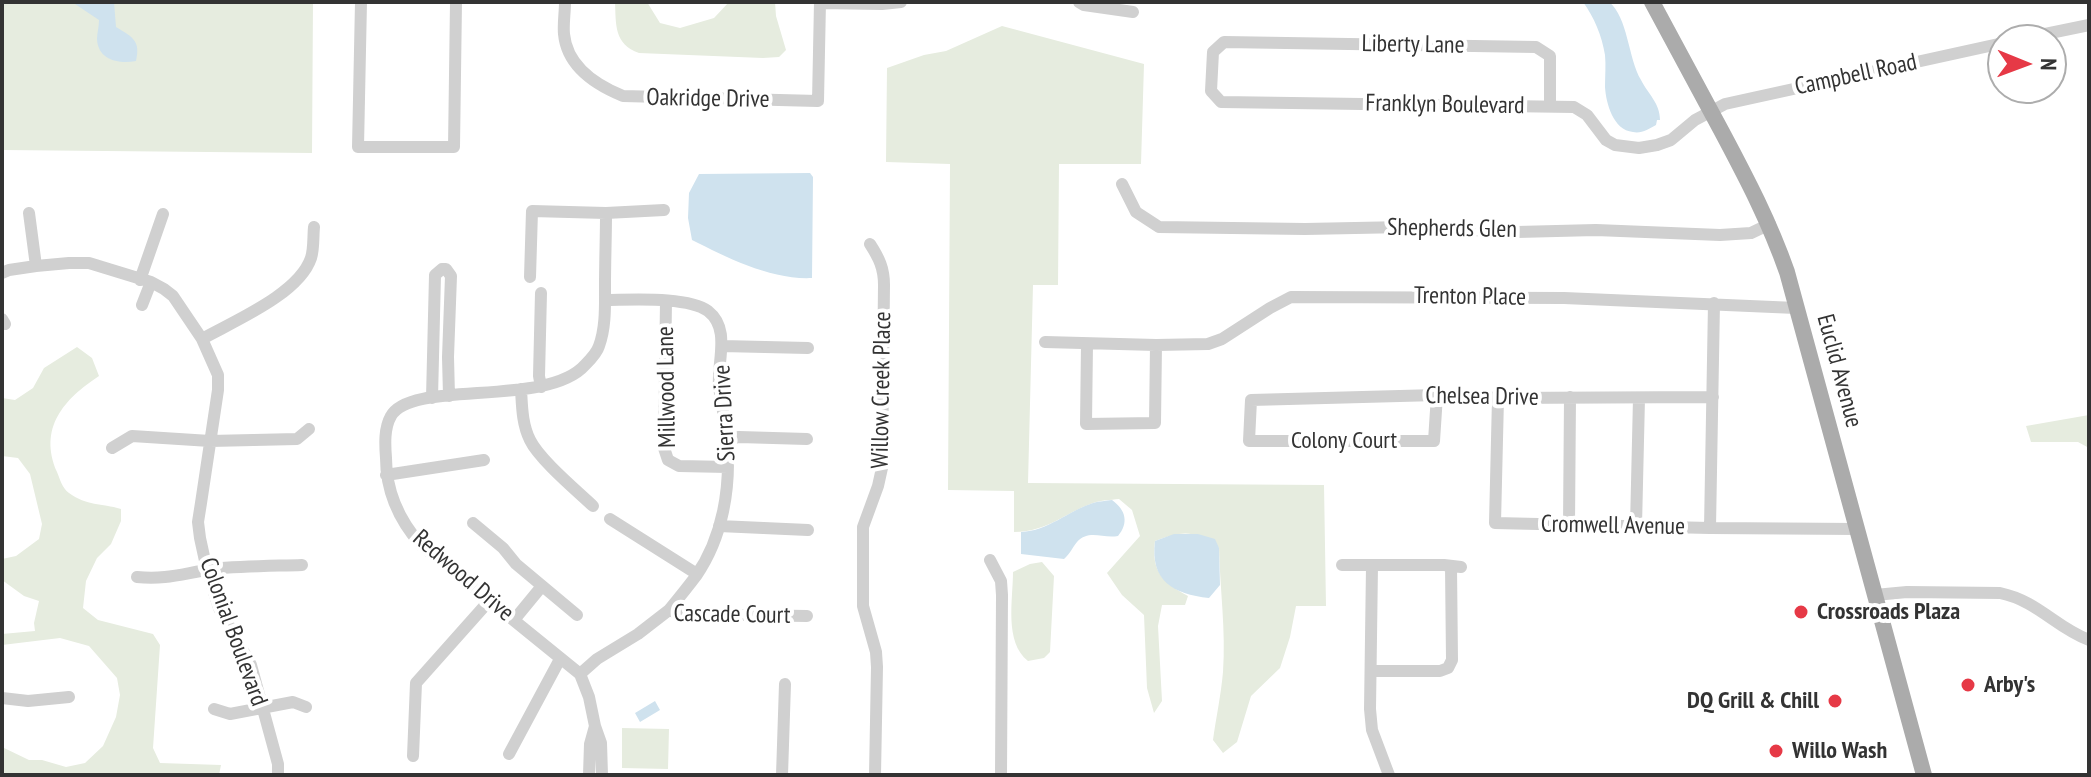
<!DOCTYPE html>
<style>
body{margin:0}
#map{position:relative;width:2091px;height:777px;overflow:hidden;background:#fff;font-family:"PT Sans Narrow",sans-serif}
canvas{display:block}
.frame{position:absolute;inset:0;border:4px solid #333;pointer-events:none}
.north{position:absolute;left:1987px;top:24px;width:80px;height:80px;box-sizing:border-box;background:#fff;border:2px solid #adadad;border-radius:50%;rotate:91deg;font-size:22px;font-weight:700;line-height:32px;text-align:center;color:#333}
.north::after{content:'';display:block;margin:auto;width:28px;height:36px;background:#e63946;clip-path:polygon(50% 0,100% 100%,50% 72%,0 100%)}
</style>
<div id="map">
<canvas width="2091" height="777"></canvas>
<div class="frame"></div>
<div class="north">N</div>
</div>
<script>
const context = document.querySelector('canvas').getContext('2d');
context.lineJoin = 'round';
function fillPath(path, color) { context.fillStyle = color; context.fill(path, 'evenodd'); }
function trace(path, color, width, dash) { context.strokeStyle = color; context.lineWidth = width; context.lineCap = dash ? 'butt' : 'round'; context.setLineDash(dash || []); context.stroke(path); }
function drawText(font, color, halo, rows, align = 'center') {
  context.font = font + ' "PT Sans Narrow",sans-serif'; context.lineWidth = 8; context.setLineDash([]); context.textBaseline = 'middle'; context.strokeStyle = halo; context.fillStyle = color; for (const [text, x, y, turn = 0] of rows) {
    context.save(); context.translate(x, y); context.rotate((+turn || 0) * Math.PI / 180); context.textAlign = isNaN(turn) ? turn : align; if (halo) context.strokeText(text, 0, 0); context.fillText(text, 0, 0); context.restore();
  }
}
fillPath(new Path2D(`
 M2,2H313L312,153L2,150Z
 M615,2H647L660,23L680,28L714,18L729,2H775L776,16L786,50L779,57L763,58L639,53C614,44 616,25 615,2Z
 M1002,26L1144,64L1141,164H1059L1058,285H1033L1028,483L1324,485L1326,606H1296L1290,637L1280,668L1251,696L1237,742L1223,753L1213,740C1216,718 1221,695 1223,672C1226,631 1220,590 1219,548C1193,530 1185,530 1155,541C1151,572 1163,582 1188,596L1185,605H1162L1158,626L1162,701L1154,713L1147,688L1144,615L1122,595L1107,573L1140,536L1132,510L1119,499C1110,500 1101,500 1093,503C1062,514 1050,531 1014,532V491L948,490L950,164L886,162L887,68L924,55L946,51Z
 M77,347L92,358L99,376C64,399 38,428 57,472C60,479 62,488 69,493C87,506 101,503 121,509V521L111,544L97,558L86,581L83,608L98,620L153,634L160,645L153,748L160,763L221,765L219,775H2V747L29,760H42L66,767L85,763L103,746L116,717L120,695L117,678L89,646L60,638L2,645V634L35,631L34,623L39,601L24,596L2,580V559L16,556L39,539L42,524L30,474L18,458L2,456V398L15,400L33,388L44,368Z
 M2089,415V448L2078,442H2031L2026,426Z
 M1042,562L1054,576L1050,652L1044,658L1028,661C1004,642 1013,600 1013,572L1030,564Z
 M622,728L669,729L668,769L622,768Z`), '#e6ecdf');
fillPath(new Path2D(`
 M72,2H114L116,27C132,37 141,40 136,61C120,64 98,61 97,39C97,33 99,27 99,20Z
 M1583,2H1609C1628,17 1628,58 1641,80C1648,94 1660,103 1660,120H1657L1656,125C1649,129 1641,134 1633,132C1613,130 1606,103 1605,87C1605,76 1606,65 1605,55C1602,36 1594,17 1583,2Z
 M810,173L813,177L812,278C771,280 728,258 692,240L688,218L689,193L699,174Z
 M1112,500C1126,510 1129,523 1118,536C1103,539 1089,529 1077,542C1072,548 1070,554 1064,559L1021,554V532C1048,531 1068,511 1093,503C1099,501 1106,501 1112,500Z
 M1174,534H1198L1215,539L1219,548L1220,585L1209,598C1173,594 1150,581 1155,541Z
 M655,701L660,710L640,722L635,713Z`), '#cfe2ee');
trace(new Path2D(`
 M361,2L358,147H454L456,2
 M565,2C565,13 563,24 564,34C567,66 596,85 623,96L818,101L820,2
 M1079,2L1084,5L1133,12
 M820,3L882,4L901,2
 M2016,40L2089,25
 M1550,106V56L1536,47L1224,42L1213,52L1211,91L1221,102L1574,107L1587,115L1606,140L1615,145L1639,148L1657,145L1671,140L1695,120L1725,104L2003,43
 M1122,184L1136,212L1159,227L1305,229L1405,227L1517,232L1596,230L1720,235L1751,233L1770,224
 M29,213L36,266
 M870,244C879,258 884,268 884,285L882,468L878,486L863,527V606L876,652L877,667L875,775
 M2,273L9,270L36,266L69,263H89L151,282L164,289L173,296L202,339L218,375V390L201,503L198,522L200,538L207,570L219,608L251,665L278,764V775
 M530,277L532,211L606,213L664,210
 M140,280L163,214
 M541,293L539,376L541,387
 M605,300C630,300 688,296 708,311C731,329 717,361 719,386C721,404 726,422 727,441C731,487 723,537 696,576C687,588 678,599 669,610
 M666,301L664,448L668,460L679,466L728,467
 M142,305L151,282
 M2,319L5,324
 M202,339C234,321 299,294 311,258C314,249 313,237 314,227
 M1045,342L1156,345L1155,423L1086,424L1087,344
 M1156,345L1208,344L1222,339L1270,308L1291,297L1564,298L1796,308
 M722,346L808,348
 M521,389C522,406 522,424 530,440C539,459 576,490 593,506
 M1437,395L1434,441H1249L1251,400L1437,395L1498,398L1713,397
 M432,398L435,275L442,269H446L451,276L448,357L449,396
 M1498,398L1495,523L1710,528L1857,529
 M727,439L739,437L807,439
 M112,448L132,436L210,441L297,439L309,429
 M386,475L484,460
 M610,519L697,574
 M473,523L503,548L516,564L577,615
 M1569,525L1570,397
 M719,526L808,530
 M1636,526L1639,398
 M1710,528L1714,303
 M990,560L1001,581L1002,595L1001,775
 M1342,565H1444L1461,567
 M1372,566L1370,709L1372,730L1389,775
 M137,577C167,580 184,573 213,569C242,566 272,566 302,565
 M1875,595L1907,592L2000,593C2038,601 2055,627 2089,640
 M514,620L542,586
 M1371,671H1440L1448,668L1452,660L1451,567
 M580,674L597,659L638,634L669,610L680,614L807,616
 M2,698L28,701L69,697
 M214,709L230,714L293,702L306,707
 M509,754L560,659
 M413,756L416,683L489,601
 M589,775L590,744L595,726
 M602,775L601,743L595,726L589,697L580,674L421,545C399,520 386,492 386,458C385,445 384,428 391,416C411,379 547,408 585,365C590,360 597,353 599,346C606,327 605,305 605,286C605,261 606,237 606,213
 M782,775L785,684`), '#d0d0d0', 12);
trace(new Path2D(`
 M1652,2C1675,45 1699,89 1722,132C1747,179 1769,221 1787,272L1924,775`), '#ababab', 16);
for (const [x, y, r, color] of [
 [1801,612,8,"#e63946"],
 [1968,685,8,"#e63946"],
 [1835,701,8,"#e63946"],
 [1776,751,8,"#e63946"]
]) { const dot = new Path2D(); dot.arc(x, y, r, 0, 2 * Math.PI); context.fillStyle = color; context.fill(dot); trace(dot, '#fff', 3); }
drawText('24px', '#333', '#fff', [
 ["Liberty Lane",1413,45,1],
 ["Campbell Road",1856,75,-12],
 ["Oakridge Drive",708,99,1],
 ["Franklyn Boulevard",1445,105,1],
 ["Shepherds Glen",1452,229,1],
 ["Trenton Place",1470,297,1],
 ["Euclid Avenue",1839,371,75],
 ["Millwood Lane",667,387,-91],
 ["Willow Creek Place",882,390,-89],
 ["Chelsea Drive",1482,397,1],
 ["Sierra Drive",725,413,-93],
 ["Colony Court",1344,441],
 ["Cromwell Avenue",1613,526,1],
 ["Redwood Drive",463,576,41],
 ["Cascade Court",732,615,1],
 ["Colonial Boulevard",233,632,70]
]);
drawText('bold 24px', '#333', '#fff', [
 ["Crossroads Plaza",1817,612],
 ["Arby's",1984,685],
 ["DQ Grill & Chill",1819,701,"right"],
 ["Willo Wash",1792,751]
], 'left');
</script>
